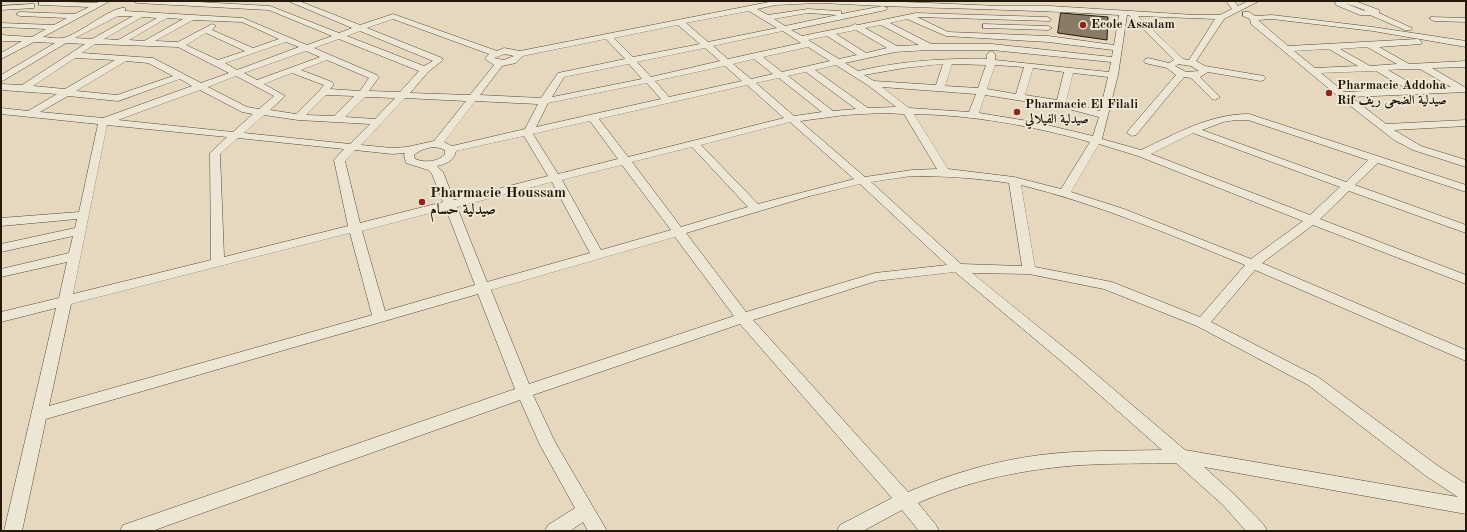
<!DOCTYPE html>
<meta charset="utf-8">
<style>
body{margin:0}
#map{position:relative;width:1467px;height:532px;overflow:hidden;background:#e5d8bf;font-family:"Old Standard TT",serif}
canvas{display:block}
.frame{position:absolute;inset:0;border:2px solid #241909;pointer-events:none}
</style>
<div id="map">
<canvas width="1467" height="532"></canvas>
<div class="frame"></div>
</div>
<script>
const context = document.querySelector('canvas').getContext('2d');
context.lineJoin = 'round';
function fillPath(path, color) { context.fillStyle = color; context.fill(path, 'evenodd'); }
function trace(path, color, width, dash) { context.strokeStyle = color; context.lineWidth = width; context.lineCap = dash ? 'butt' : 'round'; context.setLineDash(dash || []); context.stroke(path); }
function drawText(font, color, halo, rows, align = 'center') {
  context.font = font + ' "Old Standard TT",Amiri,serif'; context.lineWidth = 4; context.setLineDash([]); context.textBaseline = 'middle'; context.strokeStyle = halo; context.fillStyle = color; for (const [text, x, y, turn = 0] of rows) {
    context.save(); context.translate(x, y); context.rotate((+turn || 0) * Math.PI / 180); context.textAlign = isNaN(turn) ? turn : align; if (halo) context.strokeText(text, 0, 0); context.fillText(text, 0, 0); context.restore();
  }
}
const building = new Path2D(`
 M1061,13L1108,17L1107,40L1058,33Z`);
fillPath(building, '#887c68');
trace(building, '#241909', 1);
const minor = new Path2D(`
 M39,1L97,3L100,1H110L43,37C49,37 56,39 62,38C78,36 111,6 125,8V11L243,18L307,45L332,36L269,10L137,3L133,1H181L270,6L339,33L352,28L288,1H299L360,25L393,14L497,51L504,48L520,51L774,1H880L1000,6H1050L1195,15H1220L1232,9L1226,1H1234L1238,6L1248,1H1259L1224,19L1196,61L1205,66L1264,76L1266,78L1264,80L1261,81L1208,72L1200,77L1220,97L1215,100L1212,99L1191,78L1184,77L1136,135L1132,136L1127,133L1128,131L1176,75L1167,68L1145,63L1144,61L1145,59L1148,58L1169,63L1174,60L1129,15H1127L1118,75L1102,139L1141,150C1176,134 1209,114 1249,114L1466,185V192L1378,163L1355,185L1466,225V233L1349,191L1320,219L1466,275V284L1313,225L1262,263L1466,350V361L1255,270L1211,322L1318,377L1438,466L1466,484V514L1204,467L1235,495L1264,525L1267,531H1246L1223,505L1176,463C1145,464 1114,463 1082,465C1025,469 970,480 918,503L936,525L939,531H919L902,510L863,531H837L840,525L892,498L740,324L533,395L555,442L607,531H588L583,522L570,531H545L548,525L575,508L540,445L520,400L152,531H120L123,525L129,523L515,389L478,294L46,419L22,531H4L56,308L1,322V312L59,298L67,262L1,277V269L69,253L73,236L1,252V244L75,228L77,219L1,226V218L79,212L98,124L1,114V108L28,111L57,94L1,90V84L22,85L85,44L66,43L1,82V75L55,43L34,42L1,59V53L22,41H1V35L32,37L46,29L1,27V23L54,25L67,18L20,16L16,14L20,12L75,14L89,7L42,5H39ZM818,3H821L883,6L841,14V11H838L808,9L768,15L757,9L776,5ZM883,6C962,9 1040,10 1119,15L1114,45L1048,36L948,32L917,17L1050,21L1051,19L1047,17L916,13L858,25L855,24L851,26L802,36L791,30L886,10L887,8ZM749,11L777,28L708,42L686,23ZM808,13L837,15L785,26L774,19ZM118,16H133L92,39L75,38ZM1138,16L1215,19L1189,60L1183,59ZM142,17L157,18L118,40L104,39ZM167,18L183,19L144,41L129,40ZM393,19L489,54L485,59L494,65L470,95L410,93L428,72L443,60L442,58L367,28ZM907,19L946,36L1048,42L1113,50L1112,57L992,44H931L890,23ZM193,20L242,22L279,39L253,48L212,30L216,26L212,24L178,42L155,41ZM678,25L700,44L633,57L614,38ZM881,25L919,45L897,46L865,28ZM856,30L887,48L866,53L836,34ZM360,31L433,61L424,66L347,36ZM783,31L801,43L728,59L713,46ZM206,33L245,51L218,60L186,45ZM827,36L857,55L839,59L808,40ZM339,39L419,71L400,92L369,91L379,77L377,75L314,48ZM606,39L625,59L558,73L541,98L480,95L502,66L516,63L523,56ZM286,42L299,47L237,70L225,63ZM95,44L178,47L229,73L201,83L153,58L82,53ZM808,47L830,61L782,72L763,57ZM705,48L720,61L651,77L637,62ZM929,50H992L1111,62L1109,72L995,60V54L991,51L987,54V59C943,58 901,61 858,71L845,63L895,52ZM306,51L320,57L257,80L244,73ZM505,54L514,56L504,60L494,58ZM75,58L115,60L65,89L33,86ZM754,59L773,74L751,79L733,64ZM327,60L369,78L360,91L330,89L334,84L332,82L301,70ZM126,61L148,63L173,76L117,95L76,91ZM629,64L642,79L552,97L564,77ZM943,64L936,85L874,81L864,75L904,68ZM952,64L986,65L978,88L945,86ZM1178,64L1191,66L1199,71L1186,72L1175,66ZM836,65L869,86L896,107L868,108L815,70ZM995,65L1024,67L1016,94L987,89ZM725,66L742,81L669,97L655,81ZM1033,68L1064,72L1057,100L1025,95ZM806,72L856,109L833,111L788,76ZM292,73L324,85L320,90L296,114L270,110L285,96L264,84ZM1073,73L1108,77L1100,111L1066,102ZM236,76L274,96L259,109L247,107L208,87ZM779,78L822,112L794,116L756,83ZM180,79L192,86L103,118L40,112L68,96L118,101ZM647,83L661,99L536,127L548,103ZM747,85L784,118L628,157L599,119ZM882,87L976,94L969,112L909,108ZM200,90L242,112L253,114L233,132L118,120ZM326,95L354,96L334,116L306,115ZM985,95L1061,107L1099,117L1093,136L1034,122L979,113ZM365,97L395,98L375,119L345,117ZM405,98L466,101L434,141L407,147L392,148L361,145ZM475,101L538,104L525,129L452,146L444,142ZM883,113L904,114L937,169L912,170L865,177L800,121L845,115ZM914,114C973,115 1033,126 1090,142L1061,189L1014,177L948,169ZM264,115L298,120L370,124L350,144L244,133ZM1236,120H1248L1368,160L1346,182L1202,130L1223,122ZM590,121L618,159L558,174L533,134ZM790,122L854,179L758,204L701,145ZM107,125L227,137L210,153L211,260L73,294ZM1193,133L1340,187L1310,215L1151,154ZM524,136L548,176L454,200L443,172L437,166C446,164 454,161 456,151ZM238,138L344,149L334,160L348,226L224,257L220,154ZM1099,144L1138,156L1303,221L1251,259L1124,209L1071,192ZM433,147L440,148L445,150V154C438,162 425,163 415,159L414,155C420,150 426,148 433,147ZM692,147L748,207L681,227L632,162ZM355,150L392,154L405,153L404,155L406,163L428,170L432,174L443,202L360,223L345,161ZM622,165L671,230L601,250L562,180ZM912,176C945,176 976,178 1009,183L1022,266L961,264L871,182ZM552,182L590,253L487,282L457,207ZM860,184L947,265L875,273L746,312L686,233L810,196ZM1021,185C1098,204 1171,235 1245,265L1200,317L1112,282L1035,267ZM446,209L475,285L385,311L362,231ZM350,233L372,315L49,406L71,304ZM675,237L734,316L529,384L491,290ZM955,272L1067,366L1162,450C1121,451 1080,450 1040,455C994,461 950,474 908,492L753,320L876,281ZM972,273L1029,274L1104,289L1197,326L1308,385L1426,476L1458,497L1185,450L1077,358Z
 M1337,1H1355L1379,10V13L1412,28L1411,30H1405L1370,15H1360L1336,5L1335,3ZM1345,3L1365,10L1364,11Z
 M31,4H34V8L1,10V6Z
 M1243,12H1249L1255,16L1272,15L1373,27L1466,41V47L1373,31L1272,19L1258,20L1288,46L1418,39L1422,42L1421,44L1379,47L1409,64L1466,61V67L1432,68L1466,88V92L1351,97L1386,124L1466,120V126L1394,130L1421,146L1466,160V167L1413,150L1394,140L1339,97L1251,24L1250,19L1243,16ZM1367,47L1397,64L1370,66L1340,49ZM1329,49L1358,66L1315,68L1294,51ZM1410,69H1420L1451,87L1419,88L1388,70ZM1376,71L1407,89L1344,92L1321,73Z
 M1431,17L1466,18V22L1434,21L1430,19Z
 M983,24L1048,26L1052,28L1048,30L986,28H983Z`);
trace(minor, '#544936', 1);
fillPath(minor, '#eee6d5');
for (const [x, y, r, color] of [
 [1083,25,4,"#8f2418"],
 [1329,93,4,"#8f2418"],
 [1017,112,4,"#8f2418"],
 [422,202,4,"#8f2418"]
]) { const dot = new Path2D(); dot.arc(x, y, r, 0, 2 * Math.PI); context.fillStyle = color; context.fill(dot); trace(dot, '#eee6d5', 1.5); }
drawText('bold 13px', '#241909', '#eee6d5', [
 ["Ecole Assalam",1091,25],
 ["Pharmacie Addoha",1337,86],
 ["Rif صيدلية الضحى ريف",1337,101],
 ["Pharmacie El Filali",1025,105],
 ["صيدلية الفيلالي",1025,120]
], 'left');
drawText('bold 15px', '#241909', '#eee6d5', [
 ["Pharmacie Houssam",430,193],
 ["صيدلية حسام",430,210]
], 'left');
</script>
